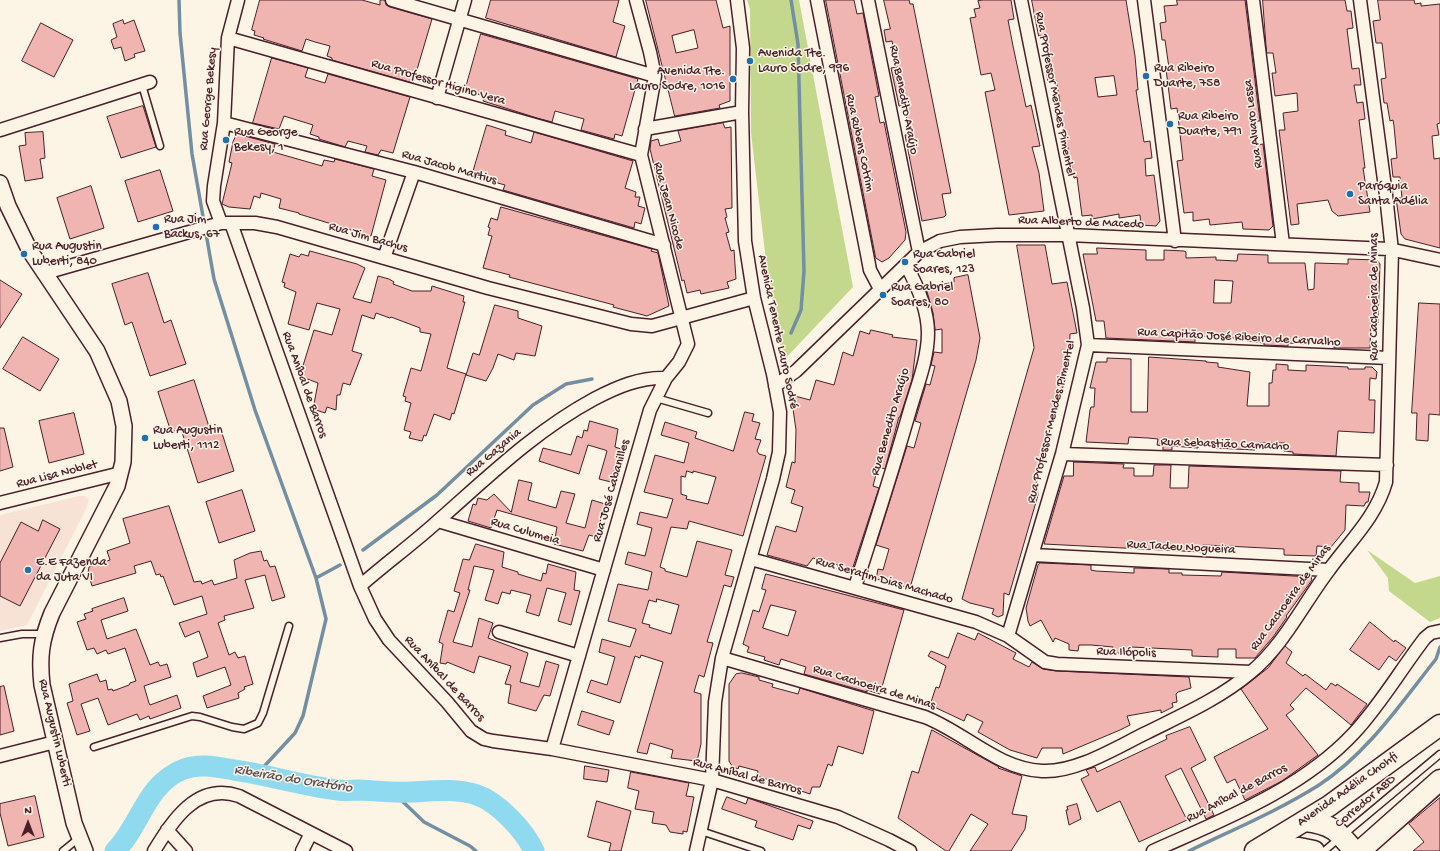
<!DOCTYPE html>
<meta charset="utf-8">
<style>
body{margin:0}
#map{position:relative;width:1440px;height:851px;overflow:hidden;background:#fcf5e5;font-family:"Gochi Hand",sans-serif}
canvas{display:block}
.north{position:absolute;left:8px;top:803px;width:40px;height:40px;-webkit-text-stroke:3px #fcf5e5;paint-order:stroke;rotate:0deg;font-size:11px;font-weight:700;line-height:16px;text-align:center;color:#4a1f2b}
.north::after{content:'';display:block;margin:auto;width:14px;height:18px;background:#4a1f2b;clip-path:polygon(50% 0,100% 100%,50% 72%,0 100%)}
</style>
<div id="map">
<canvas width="1440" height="851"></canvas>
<div class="north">N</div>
</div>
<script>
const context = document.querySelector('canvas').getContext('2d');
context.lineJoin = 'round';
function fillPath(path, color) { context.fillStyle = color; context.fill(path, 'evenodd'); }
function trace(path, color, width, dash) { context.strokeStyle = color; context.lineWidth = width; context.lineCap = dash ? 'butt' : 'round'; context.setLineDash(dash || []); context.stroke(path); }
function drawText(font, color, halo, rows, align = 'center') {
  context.font = font + ' "Gochi Hand",sans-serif'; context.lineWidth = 3; context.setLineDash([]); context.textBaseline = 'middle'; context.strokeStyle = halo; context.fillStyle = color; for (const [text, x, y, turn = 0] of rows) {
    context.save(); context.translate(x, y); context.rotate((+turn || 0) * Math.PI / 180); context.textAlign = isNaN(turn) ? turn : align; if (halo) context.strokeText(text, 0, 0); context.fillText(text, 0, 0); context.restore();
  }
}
fillPath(new Path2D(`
 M79,496H85L89,500L85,511L27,625L0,631V515Z`), '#f8e2d5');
fillPath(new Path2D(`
 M747,0H799L853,287L783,361L766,261L751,133L750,9Z
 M1367,550L1415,583L1440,576V618L1430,622L1389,591L1388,578Z`), '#c3d88d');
trace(new Path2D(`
 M179,0L180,33L192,154L214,279L255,410L316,578L326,619L303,716L295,733L258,773
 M791,0L798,44L804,271L801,310L791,333
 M363,550L437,495L533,405L566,384L592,379
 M316,578L340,565
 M394,793L424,822L470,846L476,851
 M1189,851C1232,830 1278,811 1319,785C1367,754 1401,703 1436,659L1440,647`), '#738fa1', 3.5);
trace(new Path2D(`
 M115,851C140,827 146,783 184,769C201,763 217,767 234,770C269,775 303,786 338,790C345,791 353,790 360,790C377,791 394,793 411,792C433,791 456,788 477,795C498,802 525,831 534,851`), '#8fdaef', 21);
const building = new Path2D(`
 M260,0H362L380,5V0H385L386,5L390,7L432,19L413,83L332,60V58L327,56L330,46L315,42L306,39L302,51L263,39L264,38L254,35L255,31L252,30Z
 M491,0H619L613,22L625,26L616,57L486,18Z
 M646,0H716L723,28L730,26V101L719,105L720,108L675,116ZM694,30L698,48L676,53L672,36Z
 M826,0H854L857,14L863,13L879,96L875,97L880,123L884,122L906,232L905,240L889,258L882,262L876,258Z
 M884,0H909L910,4H913L951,193L942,194L946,215L944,217L922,221L905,135L910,134L904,105L899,106L891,68L897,67L892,41L886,42L884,30L890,29Z
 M984,0H1011L1014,19L1008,20L1013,46L1026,107L1031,105L1040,146L1032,147L1039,173L1044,211L1009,215L985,92L995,90L991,73L981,75L970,18L976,17L974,9L980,8L978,1Z
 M1032,0H1126L1135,56L1138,90H1136L1144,142L1150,141L1152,158L1145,159L1146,176L1154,175L1160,221L1156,226L1141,225L1140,215L1119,218V214L1092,219V215L1082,216L1077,177L1074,178L1072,167L1058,103L1060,102L1056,80L1048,81L1046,71L1051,70L1045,35L1039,36ZM1114,76L1117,95L1098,97L1095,78Z
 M1177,0H1245L1260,121H1254L1257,145L1263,144L1273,226L1269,230L1243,229L1242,222L1210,225L1209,219L1193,221V212L1184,213L1177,161L1183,160L1177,108L1171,109L1166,69L1169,68L1165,40H1162L1160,23L1166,22L1164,6L1177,5Z
 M1263,0H1345L1347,11H1351L1353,28L1347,29L1352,69L1359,68L1361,85H1354L1357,103L1363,102L1365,119L1359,120L1365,168H1363L1370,212L1338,216L1332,211L1328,200L1297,204L1299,224L1291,225L1279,130H1285L1283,113L1298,111L1297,93L1275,96L1272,73H1276L1273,53H1267Z
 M1378,0H1414L1415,4L1421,3V6L1440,4V123L1437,124L1439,135L1432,136L1434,159L1440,158V248L1405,239L1401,234L1396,198H1402L1400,177H1393L1391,159L1397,158L1394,126L1393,120L1390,121L1387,103H1384L1381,79L1386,78L1382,43H1376L1373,21L1380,20Z
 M123,20L124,24L134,20L145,51L134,54L135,57L125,61L121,47L114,49L111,40L117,37L113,24Z
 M41,23L73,40L54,77L22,61Z
 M481,34L638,79L622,136L615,134L614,139L581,130L584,119L555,111L552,122L537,118L483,101L485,96L465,91Z
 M272,58L308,68L305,77L325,83L328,74L410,97L393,153L381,150L378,155L365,152L367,146L348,141L345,147L319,139V137L310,134L313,125L284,116L279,129L253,123Z
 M143,106L156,147L121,158L107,117Z
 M723,123L725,128L731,127L732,208L725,209L727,217L725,218L729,232L726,233L731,251L734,250L736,279L727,282L729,288L701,294L700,290L687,293L684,280L682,281L650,149L651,141L658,139L660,146L681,141L678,131Z
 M487,125L506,131L505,135L531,143L534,132L633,161L625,188L636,192L635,197H640L638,206L645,208L641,224L635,222L634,228L503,190L505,185L472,176Z
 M43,132L45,158L40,159L43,178L25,181L19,146L26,145L25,133Z
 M237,134L275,144L273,152L322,166L324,160L334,162L335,159L374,169L372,176L386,180L371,236L299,214V213L279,208L281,199L261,193L260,198L254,196L250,209L229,207L222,204L232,163L229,162L233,142Z
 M160,170L173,211L138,222L125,181Z
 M91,186L104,228L70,239L57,198Z
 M501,207L652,249L651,251L658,253L669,306L647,316L613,307L614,305L509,277L510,275L483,268L492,236L488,235L490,228L488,227L491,218L497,220Z
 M1017,245H1045L1052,284L1067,282L1077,333L1070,334L1069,363L1065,380L1036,475L1038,495L1009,595L1004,593L1003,615L998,617L992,614L994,609L970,603L962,599L1034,348Z
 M1097,248L1146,250V260H1164V250L1184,251L1186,252V258L1216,257V260L1237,261L1238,254L1268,255V263H1305L1308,290L1314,289L1315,263L1348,264V259L1377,260L1380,264L1378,323L1371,322L1370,348H1334V343L1309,341V344L1288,343V346L1264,345V343L1247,341V339L1208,336L1195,337V342L1106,338L1104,321H1096L1083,254H1097ZM1215,280L1233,281L1231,303H1214Z
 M310,251L357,264L365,268L353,298L371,303L378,276L389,279L394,282L393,284L412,291H431L432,286L464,296L463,302H465L447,368L466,374L454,414L452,413L450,420L434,414L426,436L424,435L422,441L409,438L411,432L404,430L411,403L405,401L406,397L403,396L411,368L421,371L431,334L420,332V328L391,317L390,318L376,313L374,319L362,315L352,351L362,354L350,385L343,383L340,395H337L336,410L327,407L325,413L313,409L318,383L302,377L303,369H302L314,330L332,335L340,309L317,303L309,330L288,324L296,292L284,287L285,283L282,282L290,254L299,257L301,254L308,256Z
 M148,273L164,323L171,320L186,364L150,376L132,322L125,325L112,284Z
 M968,275L980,338L976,360L910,588L876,579L878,569L883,570L889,549L876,545L907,446L914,448L921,423L915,421L926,384L930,385L935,366L931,365L934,352L942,353V329L935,330L933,313L926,288L954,282V278Z
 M0,280L22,294L0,328Z
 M1419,303L1440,304V415L1429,414L1428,441L1416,440L1417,413H1412Z
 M495,305L518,311V318L542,326L535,356L516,353L514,360L498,354L493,368L486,381L466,375L473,353L479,355Z
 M871,330L893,335L892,337L917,340L912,380L900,417H899L885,469L878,467L873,486L879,488L851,573L837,569L838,565L813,558L807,566L767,555L776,526L796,532L803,507L791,503L795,490L786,487L792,462L795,463L796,430L791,395L810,400L816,380L834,385L843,352L853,356L860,331L869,334Z
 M23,337L59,359L40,391L3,369Z
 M1149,357L1206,361V362L1218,363V367L1250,372L1247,406H1269V383H1272L1273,370H1276V364L1288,365V370L1306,371V365L1348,367V369H1365V367H1372L1377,372L1376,379L1370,378L1369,400H1375L1374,433L1338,431L1336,456L1293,454V452L1284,451L1285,443H1256L1255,450L1215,448V443L1198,442V448L1172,446V450H1163V446L1157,445L1158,439L1148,438L1129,437L1128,444L1086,442L1090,410L1091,407H1094L1095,388H1090L1096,362H1107V358L1131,359V412H1147Z
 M194,380L211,433L221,430L234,471L198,483L181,429L171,432L158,392Z
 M745,412L754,414L752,421L760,423L755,439L761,440L757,451L759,454L766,456L743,536L689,521L687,529L671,527L660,567L665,569V571L687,577L697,541L732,550L725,575L734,577L731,587L724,585L707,642L713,643L704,677L699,675L694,692L701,694V744L698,757L696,761L671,758L673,750L650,743L647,754L637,752L663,662L641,655L640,658L635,656L620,703L587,692L591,680L607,685L615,657L599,652L602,639L630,647L636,630V629L608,621L618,584L648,590L652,572L625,564L628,552L645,556L652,528L637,524L640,512L667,518L673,499L644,492L648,479L655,455L684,463L689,443L661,435L665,422L697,432L695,438L733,451ZM687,471L693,473V471L716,477L708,504L686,499L687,496L681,494V476L685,477ZM657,599L679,605L671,634L649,627L650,625L642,623L649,600L656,602Z
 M74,413L84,454L49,463L39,421Z
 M590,421L618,429L615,447L621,449L611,482L599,479L607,451L605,450L588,445L579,474L539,461L543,448L571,455L577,436L582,438L584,430L587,431Z
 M0,428H4L13,467L0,471Z
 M1074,462L1124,464L1123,468H1134V476H1153L1154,465H1171L1170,488H1188L1189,466L1341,471L1340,482L1359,483V492H1370L1368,502H1366L1364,506L1346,505L1345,530L1331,547L1317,546L1316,556L1284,555V549L1226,546L1203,545L1202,552L1044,544L1064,476H1073Z
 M519,480L532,483L528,500L556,508L561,491L575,494L566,523L585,528L592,500L605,504L596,537L589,535L583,551L554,544L557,527L497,510L491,528L468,521L473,504L476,505L478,498L487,500L494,494L511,512Z
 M242,490L255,531L219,543L206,502Z
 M169,506L194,582L201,581L202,584L212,580L214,585L237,578L234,560L250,553L261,551L264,561L267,560L270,567L275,566L285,597L272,601L265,575L245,580L254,608L224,616L225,620L218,623L229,655L235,652L238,658L245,656L253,684L244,687L245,689L238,693L239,698L207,708L203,696L231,685L225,667L197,677L193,663L208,657L199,631L185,637L179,623L207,614L202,596L174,605L163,576L161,577L160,574L156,575L151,561L134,566L136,573L92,586L88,573L89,567L110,560L107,551L130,543L123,519Z
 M43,520L60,529L20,606L0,596V563L21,522L38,531Z
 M476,544L504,552L502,567L518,572V574L541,581L543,573L546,574L548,564L576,572L574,590L580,591L571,625L558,621L566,593L547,588L539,616L526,612L531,595L511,590L510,594L502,592L498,604L485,600L494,570L474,566L468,590H470L453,642L472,647L479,618L493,623L488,638L528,653L520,682L539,687L546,661L559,665L550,696L544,695L536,711L508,703L511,685L505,684L511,666L479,656L474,673L447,662L446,664L440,663L443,644L439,642L448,610L454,612L460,593L454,591L463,559L469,560Z
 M1041,563L1091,565V570L1096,571L1134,573V568L1169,569V573H1182V575L1221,576L1222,572L1311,577L1312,580L1286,616L1287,617L1273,637L1255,658H1236V649H1218V657L1192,656V650L1131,647L1130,653H1113V647L1091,645H1079L1078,651L1069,650V644L1055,638L1053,642L1041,620L1030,626L1028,621L1026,608L1038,565Z
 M766,574L904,610L880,694L867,690V692L804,674L806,667L781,659L779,665L764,660L765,657L747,652L749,647L743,644L753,610L759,612L766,590L762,589ZM771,605L796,611L788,636L763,628Z
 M124,598L128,611L101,620L107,639L136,629L150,665L158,662L160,666L167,664L171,677L144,686L149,703L150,705L177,695L181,708L150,719L149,716L140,720L137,714L108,725L98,698L81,704L90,731L77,735L67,703L73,701L69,684L97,674L100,682L106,680L108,690L112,689L113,691L129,685L130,683L136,681L125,648L108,654L106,650L97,654L94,648L87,650L77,622L86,619L84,614L93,611L92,609Z
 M1370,622L1394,642L1395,640L1406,648L1396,661L1389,656L1379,670L1350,650Z
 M958,633L975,640L978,633L1016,653L1013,659L1029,667L1032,662L1043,669L1057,671L1189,677L1191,688L1178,692L1176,694L1177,702L1172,703L1173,707L1161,713V710L1127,716L1130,725L1120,730L1063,754L1062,748H1042L1037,758L1010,750L978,732L983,722L967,714L964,721L930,705L936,687L939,688L946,666L928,656L931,651L948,658Z
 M1285,646L1292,652L1286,663L1303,676L1305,674L1326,690L1331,683L1336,686L1337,684L1367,704L1351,725L1306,688L1290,705L1294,709L1286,715L1318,755L1282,781L1245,800L1235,779L1227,783L1214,757L1268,729L1241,689L1268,668Z
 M742,673L759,677V680L773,684L772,687L798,694L800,688L874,711L863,754L838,746L832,766L828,764L820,787H812L810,794L757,776L758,771L739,766L738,769L732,766L729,761V684L736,674Z
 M4,686L14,731L0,735V687Z
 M582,711L614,721L609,735L578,725Z
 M1190,727L1206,760L1191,768L1214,815L1206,819L1181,768L1165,776L1187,820L1139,842L1120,801L1097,812L1081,779L1089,775L1086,770L1095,767L1097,772L1167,739L1166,736Z
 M932,730L999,767L998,768L1022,776L1012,814L1027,816L1025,829L1011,851H970L988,824L971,814L949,851H946L898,818L912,771L918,773Z
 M585,766L609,770L607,782L584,779Z
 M631,772L689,783L686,796L694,797L687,832L683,831V834L670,832L666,825L652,823L654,812L635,809L639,791L628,788Z
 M35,796L44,837L8,846L0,813V804Z
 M727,797L746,804L748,798L813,821L810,829L798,825L793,840L755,827L757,821L722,809Z
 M1440,798V851H1413L1424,842L1409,824Z
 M597,801L631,811L621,851H609L611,843L588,837Z
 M1077,804L1081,819L1069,825L1066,810H1068L1067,807Z`);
fillPath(building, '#f0b4b1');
trace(building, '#4a1f2b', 1);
const service = new Path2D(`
 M142,85L160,146
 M656,398L708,413
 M0,638L22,634H43
 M94,747L192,716L200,717L232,727L244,729L258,723L263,713L289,626
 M701,831L761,851
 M63,851L79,838
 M1324,851L1440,754`);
const minor = new Path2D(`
 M392,0L655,76
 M817,0L867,254L870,270L880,289
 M868,0L919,252
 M1144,0L1175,241
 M1253,0L1283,244
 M228,38L641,155
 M437,98L465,0
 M224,123L414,172L664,245
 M645,129L742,112
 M0,130L150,82
 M221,223L213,201L214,186L224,123L228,38L238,0
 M231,223L360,586L375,619L389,640L447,702L471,731L484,739L493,741L552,749L712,780L838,817L889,840L910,851
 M384,258L414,172
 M45,273L221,223H255L277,227L488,288L631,324L652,326L754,298
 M1088,345L1389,358
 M775,386L796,371L919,252L940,241L960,237L997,235H1068L1389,249L1440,260
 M1062,454L1387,465
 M0,503L121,473
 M438,521L604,570
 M1033,555L1329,570
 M751,559L976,622L1008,636L1045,662L1057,664L1251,672
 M360,586C386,563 414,543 439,520C489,476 535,431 594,399C617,387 640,377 666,378
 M855,587C874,528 893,469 910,410C917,386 928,359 928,333C928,309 917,285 906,265
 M499,632L579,656
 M1008,636L1062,454L1088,345L1083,308L1021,0
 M722,658L925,717C964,732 998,769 1042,771C1076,773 1117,747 1146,733C1182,715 1219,699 1250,673C1284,645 1303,604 1329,570C1350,541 1376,517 1386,482L1392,251L1386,195L1360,0
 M552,749L650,410L666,378L679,362L688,344L641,155L655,76L650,52L636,0
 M0,756L55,742
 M167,830L186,851
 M154,851C173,820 197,782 239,796L346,851
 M302,851L311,833
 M696,851L712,780L715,702L722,658L773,479L779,452L780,412L773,374L754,298L745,241L742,112L743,48L737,0
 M1153,851C1222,820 1301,790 1354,733C1381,704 1401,669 1425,638L1431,633L1440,631`);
const tertiary = new Path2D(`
 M0,183L8,206L30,251L97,351L119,401L124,426L123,462L117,486L52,613C41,640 39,657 42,685L74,823L85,851`);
const trunk = new Path2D(`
 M1305,821C1332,824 1338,831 1354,851
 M1255,851L1329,806L1440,725
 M1274,851L1299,848L1314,851
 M1360,851L1440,780`);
trace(service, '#4a1f2b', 9);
trace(minor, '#4a1f2b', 15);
trace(tertiary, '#4a1f2b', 18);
trace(trunk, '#4a1f2b', 23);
trace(service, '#fcf5e5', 6);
trace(minor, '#fcf5e5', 12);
trace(tertiary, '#fcf5e5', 15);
trace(trunk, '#fcf5e5', 20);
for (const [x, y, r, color] of [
 [750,61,4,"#1f6fb2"],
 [1146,76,4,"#1f6fb2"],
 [733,79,4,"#1f6fb2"],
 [1170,124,4,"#1f6fb2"],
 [226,140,4,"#1f6fb2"],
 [1350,194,4,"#1f6fb2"],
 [156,227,4,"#1f6fb2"],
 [24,254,4,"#1f6fb2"],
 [905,262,4,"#1f6fb2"],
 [883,295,4,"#1f6fb2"],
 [145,438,4,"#1f6fb2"],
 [28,570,4,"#1f6fb2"]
]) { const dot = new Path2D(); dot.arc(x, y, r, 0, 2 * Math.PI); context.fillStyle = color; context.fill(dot); trace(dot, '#fcf5e5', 1.5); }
drawText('13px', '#4a1f2b', '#fcf5e5', [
 ["Avenida Tte.",758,54],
 ["Lauro Sodre, 996",758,69],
 ["Rua Ribeiro",1154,69],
 ["Duarte, 758",1154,84],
 ["Avenida Tte.",725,72,"right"],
 ["Lauro Sodre, 1016",725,87,"right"],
 ["Rua Ribeiro",1178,117],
 ["Duarte, 791",1178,132],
 ["Rua George",234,133],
 ["Bekesy, 1",234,148],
 ["Paróquia",1358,187],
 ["Santa Adélia",1358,202],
 ["Rua Jim",164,220],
 ["Backus, 67",164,235],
 ["Rua Augustin",32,247],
 ["Luberti, 840",32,262],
 ["Rua Gabriel",913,255],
 ["Soares, 123",913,270],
 ["Rua Gabriel",891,288],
 ["Soares, 80",891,303],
 ["Rua Augustin",153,431],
 ["Luberti, 1112",153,446],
 ["E.E Fazenda",36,563],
 ["da Juta VI",36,578]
], 'left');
drawText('13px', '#4a1f2b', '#fcf5e5', [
 ["Rua Professor Higino Vera",438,83,16],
 ["Rua Professor Mendes Pimentel",1054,94,79],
 ["Rua George Bekesy",209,99,-85],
 ["Rua Benedito Araújo",903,100,79],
 ["Rua Alvaro Lessa",1254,124,-97],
 ["Rua Rubens Cotrim",859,143,78],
 ["Rua Jacob Martius",449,168,16],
 ["Rua Jean Nicode",668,206,75],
 ["Rua Alberto de Macedo",1081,223,2],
 ["Rua Jim Bachus",368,238,16],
 ["Rua Cachoeira de Minas",1375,297,-90],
 ["Avenida Tenente Lauro Sodré",777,332,78],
 ["Rua Capitão José Ribeiro de Carvalho",1239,338,3],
 ["Rua Aníbal de Barros",304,385,70],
 ["Rua Benedito Araújo",891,422,-74],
 ["Rua Professor Mendes Pimentel",1052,422,-76],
 ["Rua Sebastião Camacho",1225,445,2],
 ["Rua Gazania",494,453,-40],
 ["Rua Lisa Noblet",57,475,-14],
 ["Rua José Cabanilles",612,491,-74],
 ["Rua Culumeia",525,532,16],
 ["Rua Tadeu Nogueira",1181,548,3],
 ["Rua Serafim Dias Machado",884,581,16],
 ["Rua Cachoeira de Minas",1291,598,-54],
 ["Rua Ilópolis",1126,653,2],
 ["Rua Aníbal de Barros",444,679,47],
 ["Rua Cachoeira de Minas",874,688,17],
 ["Rua Augustin Luberti",54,733,77],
 ["Rua Aníbal de Barros",747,777,15],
 ["Avenida Adélia Chohfi",1348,790,-35],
 ["Rua Aníbal de Barros",1237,794,-28],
 ["Corredor ABD",1366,802,-40]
]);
drawText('italic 14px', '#5b4e5c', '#fcf5e5', [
 ["Ribeirão do Oratório",293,780,9]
]);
</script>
